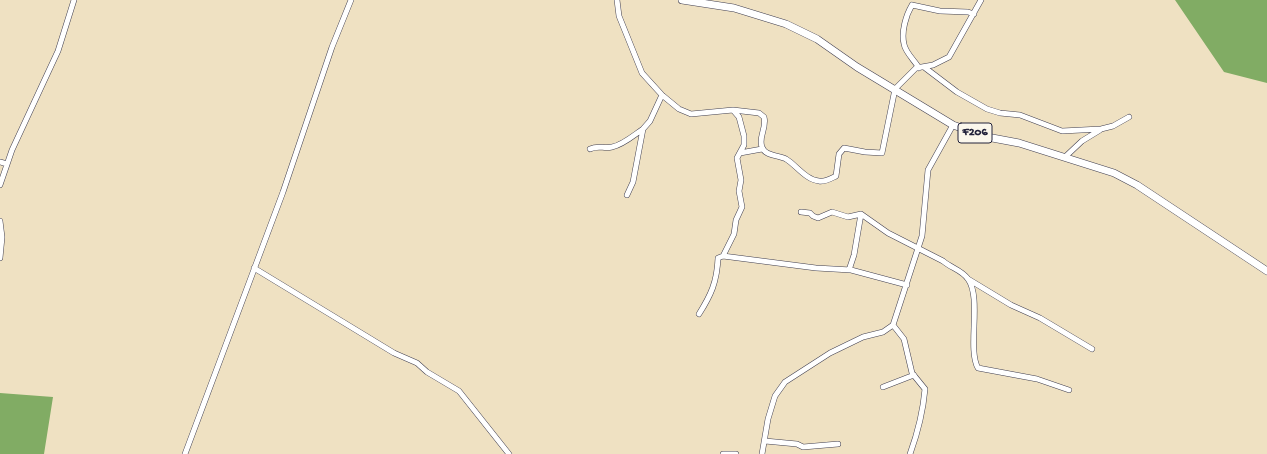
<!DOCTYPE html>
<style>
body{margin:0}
canvas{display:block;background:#efe1c2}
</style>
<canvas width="1267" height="454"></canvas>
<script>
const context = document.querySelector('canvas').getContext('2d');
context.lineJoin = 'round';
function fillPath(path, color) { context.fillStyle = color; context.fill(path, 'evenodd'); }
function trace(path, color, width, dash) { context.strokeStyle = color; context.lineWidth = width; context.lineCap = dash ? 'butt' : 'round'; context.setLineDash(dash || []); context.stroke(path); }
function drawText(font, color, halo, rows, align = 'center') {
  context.font = font + ' "Gochi Hand",sans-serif'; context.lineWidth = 3.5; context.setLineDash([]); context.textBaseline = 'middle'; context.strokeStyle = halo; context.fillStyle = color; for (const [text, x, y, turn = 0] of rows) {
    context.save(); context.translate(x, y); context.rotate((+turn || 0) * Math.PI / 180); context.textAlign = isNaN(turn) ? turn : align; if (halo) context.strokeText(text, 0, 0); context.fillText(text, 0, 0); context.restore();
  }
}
fillPath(new Path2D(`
 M1175,0H1267V83L1224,72Z
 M0,393L53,397L44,454H0Z`), '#81ac64');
const minor = new Path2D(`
 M617,0L619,16L642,73L662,95L679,109L691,114L733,110L739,117L744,136V145L737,158L741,180L739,191L742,207L736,220L734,234L723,256
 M912,5C906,15 901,32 904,44C905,52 915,61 919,68
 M912,5L940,11L968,12L974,14
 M924,67L957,92L987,109L1000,113L1020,115L1062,131L1101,129L1113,126L1129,117
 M733,110L759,113L764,117C767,128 758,137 762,147C765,156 778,155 786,159C796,165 806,180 819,181C825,182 830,179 836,176L839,154L844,148L865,152L882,153L895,89L916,68L933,65L949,57L981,0
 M590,149C598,145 604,149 612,147C623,145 634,135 643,129
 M740,153L762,149
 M1065,157L1082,141L1100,130
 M0,162L7,164
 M0,185L12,150L58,51L74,0
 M627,195L633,182L643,129L650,121L662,95
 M801,212L810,213L813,216L818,218L832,212L848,217L861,214
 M0,221L2,237L0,258
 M254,268L394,353L417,363L427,372L459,391L509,454
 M849,270L854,255L861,214L888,233L943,261C951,268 962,270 968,279C982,298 967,349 978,368L1037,379L1069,390
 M968,279L1011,305L1040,318L1092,349
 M699,314C711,295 717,282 718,258L723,256L816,268L851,270L907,285
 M893,325L904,339L912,373L925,389C923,412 918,432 910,454
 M883,387L914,375
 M765,441L797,444L803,447L838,444
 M185,454L283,192L332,47L351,0
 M723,454H736
 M762,454L768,419L775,396L785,382L830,353L863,337L883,332L893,325L922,236L928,170L953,125`);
const major = new Path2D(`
 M682,0L734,8L786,24L817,39L857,67L953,125L987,137L1019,143L1114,173L1137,185L1267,271`);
trace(minor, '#413f4f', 6);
trace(major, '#413f4f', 8);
trace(minor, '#fff', 5);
trace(major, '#fff', 7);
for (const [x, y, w] of [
 [975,133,34]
]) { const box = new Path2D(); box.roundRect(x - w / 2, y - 10, w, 20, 3); context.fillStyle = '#fbf7ec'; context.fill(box); trace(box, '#22223b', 1); }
drawText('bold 12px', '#22223b', null, [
 ["F206",975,133]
]);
</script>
